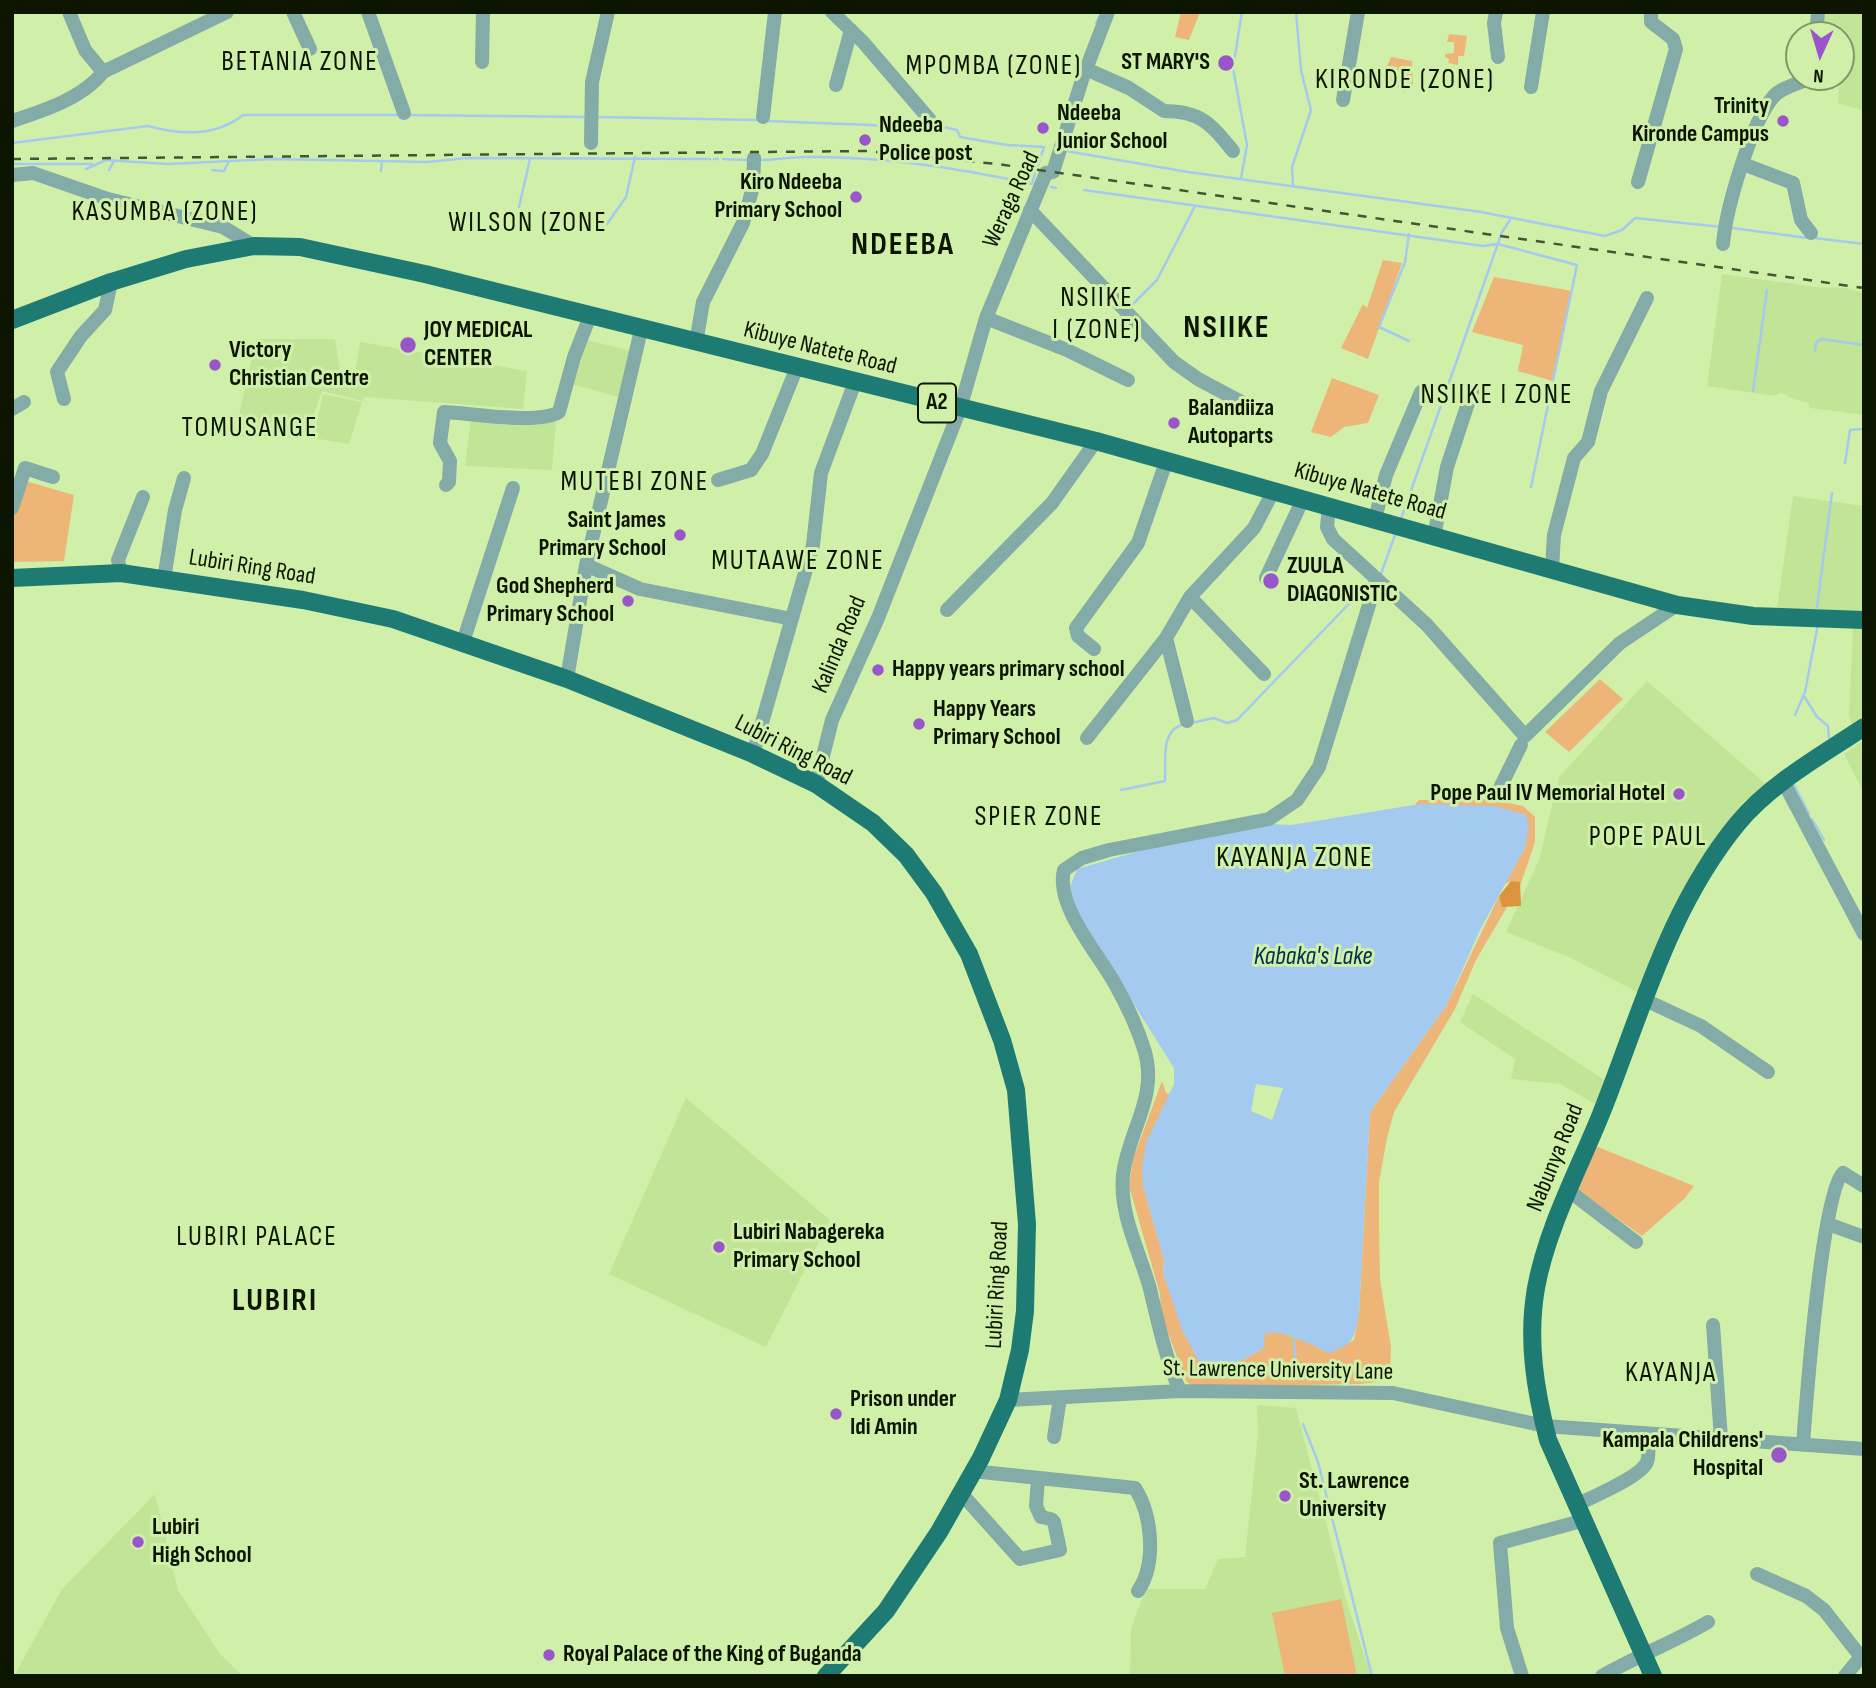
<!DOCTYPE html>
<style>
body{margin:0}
#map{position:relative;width:1876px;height:1688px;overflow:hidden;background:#d0f0aa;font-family:"Sofia Sans Condensed",sans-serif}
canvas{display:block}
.frame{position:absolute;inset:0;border:14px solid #0b1500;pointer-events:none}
.north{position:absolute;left:1785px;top:21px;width:70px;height:70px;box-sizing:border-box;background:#d0f0aa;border:2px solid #819866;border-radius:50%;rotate:184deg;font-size:19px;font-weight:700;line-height:28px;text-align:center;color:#0b1500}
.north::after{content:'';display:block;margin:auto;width:24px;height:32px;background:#9956cb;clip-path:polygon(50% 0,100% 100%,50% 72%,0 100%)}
</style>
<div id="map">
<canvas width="1876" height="1688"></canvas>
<div class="frame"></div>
<div class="north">N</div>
</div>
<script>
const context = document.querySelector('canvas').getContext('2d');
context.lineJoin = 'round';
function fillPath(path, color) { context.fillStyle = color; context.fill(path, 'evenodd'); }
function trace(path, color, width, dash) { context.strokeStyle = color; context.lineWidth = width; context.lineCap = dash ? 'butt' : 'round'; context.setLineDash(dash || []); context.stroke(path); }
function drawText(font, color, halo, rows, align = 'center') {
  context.font = font + ' "Sofia Sans Condensed",sans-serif'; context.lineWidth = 6; context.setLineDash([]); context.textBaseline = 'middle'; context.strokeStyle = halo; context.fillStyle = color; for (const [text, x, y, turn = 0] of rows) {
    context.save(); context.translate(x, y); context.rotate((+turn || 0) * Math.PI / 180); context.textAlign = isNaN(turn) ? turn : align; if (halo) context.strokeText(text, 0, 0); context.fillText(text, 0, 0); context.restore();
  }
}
fillPath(new Path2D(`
 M1822,12H1864V111L1838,103L1841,35L1820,28Z
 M1722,274L1817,287L1847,288L1864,293V415L1810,408L1808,403L1788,397L1781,392L1775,396L1707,386Z
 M256,339H335L340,371L354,381L360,342L527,371L523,409L364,397L363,401L322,391L306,438L234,437Z
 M583,339L631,351L619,397L571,384Z
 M323,394L362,402L349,444L313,438Z
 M471,418L556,421L552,470L465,466Z
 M1793,496L1864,506V611L1777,609Z
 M1853,628H1864V715L1852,724L1849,716Z
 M1647,681L1768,786L1742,803L1696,866L1676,903L1639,993L1571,958L1506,932L1539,860L1559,777Z
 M1864,740V793L1844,754Z
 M1473,994L1606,1081L1595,1104L1560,1084L1511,1079L1515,1059L1460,1022Z
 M686,1098L830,1220L766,1347L609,1274Z
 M1257,1405L1296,1408L1346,1599L1371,1676H1130L1131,1628L1146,1589H1205L1218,1559L1245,1557L1258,1435Z
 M155,1494L178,1590L220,1654L243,1676H14L62,1589Z`), '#c2e497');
fillPath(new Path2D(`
 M1181,12H1200L1189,40L1175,37Z
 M1449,34L1467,36L1464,56H1458V65L1448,63L1449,59L1445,57V54L1454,53V42H1447Z
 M1391,57L1412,61L1413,86H1407L1405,92L1395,86L1384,90L1372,83L1373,74H1397V67L1387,66Z
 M1383,260L1402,263L1368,359L1341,348L1363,304L1367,308Z
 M1494,277L1572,291L1553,381L1518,371L1523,345L1472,332Z
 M1332,378L1379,395L1368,423L1344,427L1331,437L1311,432Z
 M22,480L74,495L64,561L12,562V511Z
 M1600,679L1623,699L1569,752L1545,732Z
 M1489,799L1523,806L1535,817V842L1520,886V882L1511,881L1505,884L1525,848L1415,804L1419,800Z
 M1499,896L1502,906L1507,907L1476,960L1455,1009L1394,1112L1387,1138L1379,1182V1222L1380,1280L1391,1347L1390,1373L1378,1382L1359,1384L1193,1387L1186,1381L1161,1314L1160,1294L1129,1186L1133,1159L1162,1081L1166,1093L1170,1094L1143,1186L1164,1260L1163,1273L1183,1330L1216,1374L1263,1349L1264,1334L1272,1330L1308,1342L1328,1353L1354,1340L1359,1313L1370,1112L1446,1006Z
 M1593,1145L1694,1186L1685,1198L1642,1236L1577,1190Z
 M1341,1599L1357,1676H1285L1272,1613Z`), '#edb578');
fillPath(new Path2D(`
 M1511,881L1520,882L1521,906L1502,907L1499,896Z`), '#db943d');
fillPath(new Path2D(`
 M1420,804L1495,806L1526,815L1529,826L1525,848L1481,928L1446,1006L1370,1112L1359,1313C1355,1337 1353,1346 1328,1353C1315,1345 1277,1327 1265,1334L1263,1349L1216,1374L1201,1366L1182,1330L1163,1273L1164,1260L1143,1186L1142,1166L1146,1142L1174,1084V1068L1066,897L1077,869L1157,846L1272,824L1291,825ZM1256,1084L1283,1088L1272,1120L1251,1111Z`), '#a4caef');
trace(new Path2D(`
 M1096,23L1100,15
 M408,115L587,117
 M597,117L758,120
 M768,121L870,125L934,131L939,126L957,130L960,137L1007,145L1044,147L1038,165
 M12,143L148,126C181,135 215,137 243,115H398
 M1066,151L1188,172L1481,212L1605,236L1622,230L1635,218L1722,227
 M714,159H718
 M723,159L748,160
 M758,160C774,160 791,157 807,157C882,156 959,168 1032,184L1035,173
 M12,164H92
 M86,169L106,160L167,164L274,159L427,162L467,158L710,159
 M109,170L114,161
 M212,170L224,171L229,161
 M381,171L382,161
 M1241,178L1247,145L1233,68L1242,12
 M1293,185L1292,167L1311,110L1301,70L1296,12
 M1051,187L1056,188
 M1084,190L1483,246L1498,244L1577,265L1531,487
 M519,207L530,159
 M607,224L626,197L635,157
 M1732,228L1808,238
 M1409,234L1405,262L1379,327L1409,341
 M1815,238L1864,244
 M1130,307L1157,280L1195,206
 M1815,351L1816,343L1821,339L1864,345
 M1753,391L1767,290
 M1845,463L1850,430L1864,429
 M1401,519L1502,232L1510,220
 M1381,574L1396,532
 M1817,607L1832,493
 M1804,696L1817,717L1828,726L1829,738
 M1795,715L1805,692L1818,624
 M1191,723L1214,718L1227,723L1237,720L1370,582
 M1794,785L1809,814
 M1121,790L1165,781C1166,760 1160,730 1184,724
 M1812,819L1824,840
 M1294,1339L1296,1373
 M1303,1424L1318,1462L1372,1676`), '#a4caef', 2.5);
trace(new Path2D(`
 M69,12L85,50L103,72L227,12
 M293,12L310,49
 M368,12L404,113
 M832,12L863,42L930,120
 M1496,12L1494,23L1498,57
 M1816,35L1818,12
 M482,62L483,12
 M1086,69L1129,88L1164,111C1201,111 1211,124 1233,151
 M836,85L851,30
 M1531,87L1543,12
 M1343,100L1358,12
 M763,117L775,12
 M12,121C43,111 83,98 103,72
 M591,143L592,82L608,12
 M1743,164L1793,183L1801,220L1811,233
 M12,175L33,173L108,199L223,227L254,246
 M1638,182L1676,49L1673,39L1651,22V12
 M1030,210L1174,362L1198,379L1243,403
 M1723,244C1726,209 1751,122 1774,96C1782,87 1801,83 1812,77
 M986,318L1067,350L1128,380
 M696,343L703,302L743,223L753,187L754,158
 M64,399L57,372L81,336L105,310L111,282
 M12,409L24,402
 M718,480L751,470L762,454L797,367
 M446,485L449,482L450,461L440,443L444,412C470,413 538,425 559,412L574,357L590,316
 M1329,506L1327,527L1333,539L1427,625L1525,736L1620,643L1677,605
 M12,508L25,468L53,477
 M1375,519L1386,475L1421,392
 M1434,537L1447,467L1472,391
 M586,565L640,589L792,619
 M1552,569L1554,535L1574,458L1588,442L1601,391L1647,298
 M121,573L118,560L143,497
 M1266,578L1303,499
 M164,579L175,510L184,478
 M1190,597L1264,674
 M947,610L1052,503L1096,441
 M1166,638L1187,721
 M463,642L513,488
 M1094,649L1078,636L1076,628L1138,543L1166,462
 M567,679L586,565L641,330
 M1087,738L1166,638L1190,597L1254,528L1274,490
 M753,754L813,545L821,473L855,382
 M1784,783L1864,934
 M816,784L832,720L878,618L960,409L986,318L1046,173L1053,172L1083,77L1108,12
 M1496,796L1521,745
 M1643,999L1701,1026L1768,1072
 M1569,1191L1636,1242
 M1828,1224L1864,1237
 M1713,1325L1721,1439
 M1180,1391C1166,1359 1158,1323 1150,1289C1140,1252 1119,1215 1123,1175C1128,1131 1158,1098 1145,1052C1138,1029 1127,1005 1115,984C1098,953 1055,906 1064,870L1082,858L1109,850L1269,819L1297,800L1319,767L1377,579
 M1008,1400L1180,1391L1393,1393L1545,1426L1864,1449
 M1054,1437L1060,1398
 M1803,1444C1806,1404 1822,1191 1843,1173L1864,1186
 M972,1471L1135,1488C1152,1515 1157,1563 1138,1591
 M960,1492L1020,1559L1060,1550L1054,1522L1051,1519L1041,1517L1036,1506L1038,1479
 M1576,1505C1592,1497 1641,1477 1647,1462C1650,1454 1648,1442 1648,1434
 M1757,1574L1806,1596L1824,1610L1861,1657
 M1522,1676L1507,1628L1500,1543L1585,1520
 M1602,1676C1637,1656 1674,1642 1708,1622
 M1845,1676L1864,1653`), '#83aba7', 14);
trace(new Path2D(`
 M12,320L111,282L186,259L254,246L300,247L425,274L1096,441L1677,605L1753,616L1864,620
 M12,578L121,573L303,600L393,619L567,679L753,754L816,784L873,823L906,855L934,893L969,954L1002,1040L1016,1090L1027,1224L1025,1311L1020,1350L1008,1400L981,1458L939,1532L886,1611L826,1676
 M1653,1676L1548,1440C1535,1389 1527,1340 1536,1288C1547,1228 1578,1171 1601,1114C1641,1014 1668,908 1738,823C1770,784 1822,755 1864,727`), '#1e7b74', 18);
trace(new Path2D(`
 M12,159L867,151L997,164L1864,288`), '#455532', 2.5, [9, 9]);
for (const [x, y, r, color] of [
 [1226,63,9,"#9956cb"],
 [1783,121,7,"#9956cb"],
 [1043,128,7,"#9956cb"],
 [865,140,7,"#9956cb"],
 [856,197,7,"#9956cb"],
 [408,345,9,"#9956cb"],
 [215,365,7,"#9956cb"],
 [1174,423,7,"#9956cb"],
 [680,535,7,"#9956cb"],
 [1271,581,9,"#9956cb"],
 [628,601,7,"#9956cb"],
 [878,670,7,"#9956cb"],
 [919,724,7,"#9956cb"],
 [1679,794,7,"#9956cb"],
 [719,1247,7,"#9956cb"],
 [836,1414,7,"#9956cb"],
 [1779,1455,9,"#9956cb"],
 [1285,1496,7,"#9956cb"],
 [138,1542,7,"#9956cb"],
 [549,1655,7,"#9956cb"]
]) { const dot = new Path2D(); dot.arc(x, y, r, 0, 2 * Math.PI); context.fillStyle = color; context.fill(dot); trace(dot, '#d0f0aa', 2.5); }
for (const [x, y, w] of [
 [937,403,38]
]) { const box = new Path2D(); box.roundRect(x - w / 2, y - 19.5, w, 39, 5); context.fillStyle = '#d0f0aa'; context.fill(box); trace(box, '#0b1500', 2); }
drawText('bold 23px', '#0b1500', null, [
 ["A2",937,403]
]);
drawText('bold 24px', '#0b1500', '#d0f0aa', [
 ["ST MARY'S",1210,63,"right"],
 ["Trinity",1769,107,"right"],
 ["Kironde Campus",1769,135,"right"],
 ["Ndeeba",1057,114],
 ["Junior School",1057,142],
 ["Ndeeba",879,126],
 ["Police post",879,154],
 ["Kiro Ndeeba",842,183,"right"],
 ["Primary School",842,211,"right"],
 ["JOY MEDICAL",424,331],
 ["CENTER",424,359],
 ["Victory",229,351],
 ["Christian Centre",229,379],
 ["Balandiiza",1188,409],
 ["Autoparts",1188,437],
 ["Saint James",666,521,"right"],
 ["Primary School",666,549,"right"],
 ["ZUULA",1287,567],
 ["DIAGONISTIC",1287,595],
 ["God Shepherd",614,587,"right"],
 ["Primary School",614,615,"right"],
 ["Happy years primary school",892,670],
 ["Happy Years",933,710],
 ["Primary School",933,738],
 ["Pope Paul IV Memorial Hotel",1665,794,"right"],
 ["Lubiri Nabagereka",733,1233],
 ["Primary School",733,1261],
 ["Prison under",850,1400],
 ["Idi Amin",850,1428],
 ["Kampala Childrens'",1763,1441,"right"],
 ["Hospital",1763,1469,"right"],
 ["St. Lawrence",1299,1482],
 ["University",1299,1510],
 ["Lubiri",152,1528],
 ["High School",152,1556],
 ["Royal Palace of the King of Buganda",563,1655]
], 'left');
drawText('24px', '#0b1500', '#d0f0aa', [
 ["Weraga Road",1012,200,-65],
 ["Kibuye Natete Road",820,349,14],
 ["Kibuye Natete Road",1370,492,16],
 ["Lubiri Ring Road",252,568,9],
 ["Kalinda Road",840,645,-67],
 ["Lubiri Ring Road",793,751,27],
 ["Nabunya Road",1556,1158,-68],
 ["Lubiri Ring Road",998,1285,-87],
 ["St. Lawrence University Lane",1278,1371,1]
]);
drawText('italic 26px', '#012e51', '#d0f0aa', [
 ["Kabaka's Lake",1313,957]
]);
context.letterSpacing = '2px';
drawText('28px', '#0b1500', '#d0f0aa', [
 ["BETANIA ZONE",300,63],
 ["MPOMBA (ZONE)",994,67],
 ["KIRONDE (ZONE)",1405,81],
 ["KASUMBA (ZONE)",165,213],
 ["WILSON (ZONE",528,224],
 ["NSIIKE",1097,299],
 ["I (ZONE)",1097,331],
 ["NSIIKE I ZONE",1497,396],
 ["TOMUSANGE",250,429],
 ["MUTEBI ZONE",635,483],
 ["MUTAAWE ZONE",798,562],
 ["SPIER ZONE",1039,818],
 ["POPE PAUL",1648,838],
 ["KAYANJA ZONE",1295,859],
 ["LUBIRI PALACE",257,1238],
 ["KAYANJA",1671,1374]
]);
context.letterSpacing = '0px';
context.letterSpacing = '2px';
drawText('bold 32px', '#0b1500', '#d0f0aa', [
 ["NDEEBA",903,246],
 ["NSIIKE",1227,329],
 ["LUBIRI",275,1302]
]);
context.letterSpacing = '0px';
</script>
